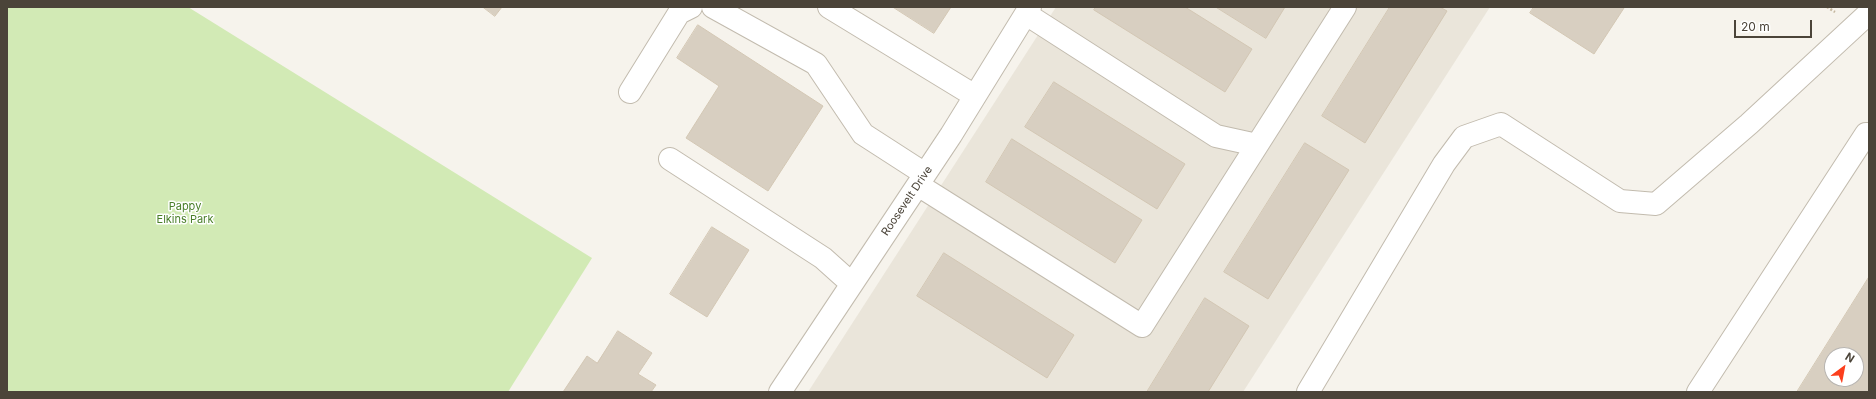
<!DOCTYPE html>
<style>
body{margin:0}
#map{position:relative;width:1876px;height:399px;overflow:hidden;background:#f6f3ec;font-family:Inter,sans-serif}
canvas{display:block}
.frame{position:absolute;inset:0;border:8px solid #4b4439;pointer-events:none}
.north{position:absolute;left:1824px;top:347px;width:40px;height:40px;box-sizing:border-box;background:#fff;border:1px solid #b7b4b0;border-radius:50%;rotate:32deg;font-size:11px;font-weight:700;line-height:16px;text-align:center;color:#4b4439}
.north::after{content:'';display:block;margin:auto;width:14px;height:18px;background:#fc3f1d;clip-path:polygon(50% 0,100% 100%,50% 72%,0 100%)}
.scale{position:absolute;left:1734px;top:20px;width:78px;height:18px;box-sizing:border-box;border:2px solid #4b4439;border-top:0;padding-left:5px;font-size:12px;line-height:14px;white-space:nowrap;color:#4b4439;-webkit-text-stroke:3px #fff;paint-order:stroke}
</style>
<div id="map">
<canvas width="1876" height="399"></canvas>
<div class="frame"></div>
<div class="north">N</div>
<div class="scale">20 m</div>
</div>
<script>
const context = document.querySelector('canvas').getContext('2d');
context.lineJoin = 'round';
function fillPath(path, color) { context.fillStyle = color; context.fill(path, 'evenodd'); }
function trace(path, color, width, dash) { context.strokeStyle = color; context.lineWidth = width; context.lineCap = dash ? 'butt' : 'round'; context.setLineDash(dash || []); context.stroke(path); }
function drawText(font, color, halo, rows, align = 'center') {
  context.font = font + ' Inter,sans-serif'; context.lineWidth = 3; context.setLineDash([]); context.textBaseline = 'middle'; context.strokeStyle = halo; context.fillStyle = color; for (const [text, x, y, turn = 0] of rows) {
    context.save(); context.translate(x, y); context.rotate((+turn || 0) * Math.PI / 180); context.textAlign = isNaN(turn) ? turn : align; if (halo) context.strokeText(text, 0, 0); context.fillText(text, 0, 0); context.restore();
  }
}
fillPath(new Path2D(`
 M1056,7H1490L1243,392H808Z`), '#eae5da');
fillPath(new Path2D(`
 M7,7H188L592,258L508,392H7Z`), '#d2eab5');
const building = new Path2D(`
 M483,7H502L495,16Z
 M893,7H951L934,33Z
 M1096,7H1185L1252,49L1225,92L1094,10Z
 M1216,7H1285L1266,38Z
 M1390,7H1440L1447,11L1365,143L1322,116Z
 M1534,7H1622L1624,8L1594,54L1530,13Z
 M698,25L823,106L768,191L686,138L719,86L677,58Z
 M1054,82L1185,164L1157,209L1025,127Z
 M1012,139L1142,220L1115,263L986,182Z
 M1305,143L1349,170L1268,299L1224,272Z
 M712,227L749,250L707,317L670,294Z
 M944,253L1074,335L1047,378L917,296Z
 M1869,277V392H1797ZM1832,355H1856V379H1832Z
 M1205,298L1249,326L1208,392H1147Z
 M618,331L652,353L638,374L656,385L651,392H563L587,356L597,363Z`);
fillPath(building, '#d8cfc1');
trace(building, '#d3c7b4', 1);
const minor = new Path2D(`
 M713,7L816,64L863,134L925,174
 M829,7L975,96
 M1026,14L1216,136L1257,145
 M630,92L679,13L691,7
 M670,159L823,258L852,284
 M918,185L1142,326L1345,7
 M780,392L951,135L1030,7
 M1308,392L1444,164L1464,137L1501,124L1620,201L1656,204L1749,124L1869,13
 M1698,392L1866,134H1869`);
trace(minor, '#c2bbae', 24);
trace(new Path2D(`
 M1827,7L1835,12`), '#c4b79f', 2.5, [2, 2]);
trace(minor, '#fff', 22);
drawText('11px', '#4b4439', '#fff', [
 ["Roosevelt Drive",907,201,-56]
]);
drawText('11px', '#4a7f2a', '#fff', [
 ["Pappy",185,207],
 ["Elkins Park",185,220]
]);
</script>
